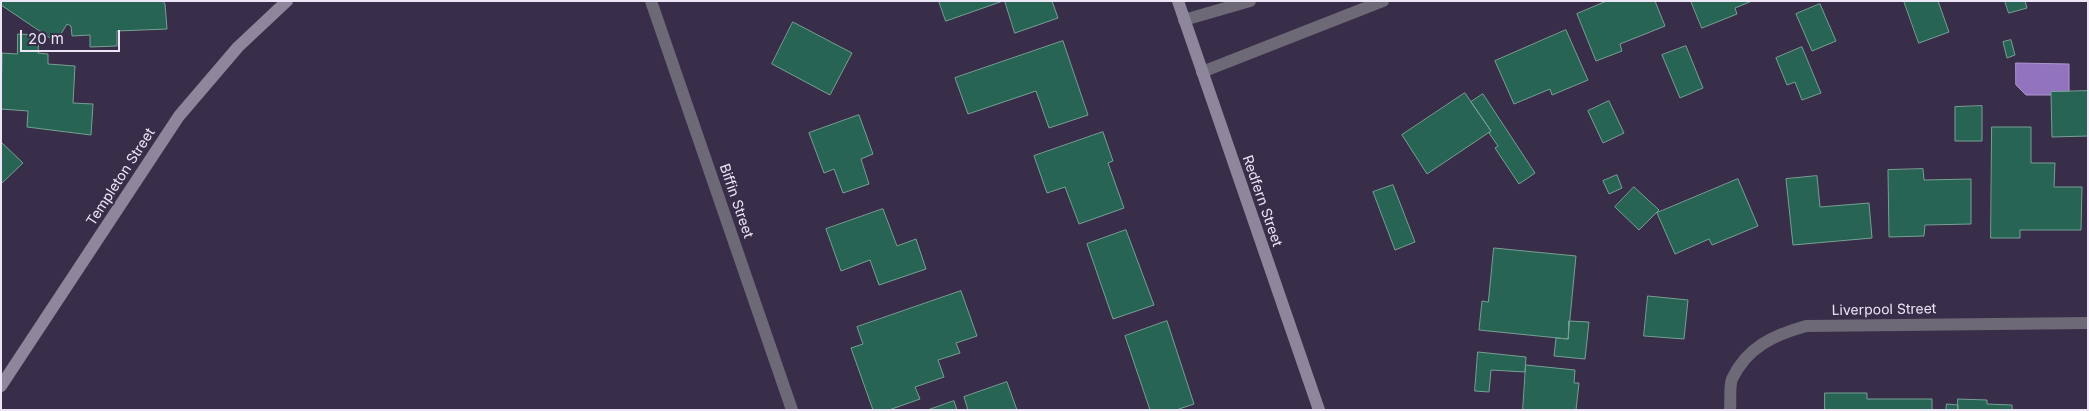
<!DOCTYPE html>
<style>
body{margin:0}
#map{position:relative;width:2089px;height:411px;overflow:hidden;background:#382e49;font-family:Inter,sans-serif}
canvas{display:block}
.frame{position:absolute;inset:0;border:2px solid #ece6f7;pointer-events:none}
.scale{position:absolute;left:20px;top:30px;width:100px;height:22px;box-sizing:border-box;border:2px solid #ece6f7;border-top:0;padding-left:6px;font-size:15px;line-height:18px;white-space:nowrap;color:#ece6f7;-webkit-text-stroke:4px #382e49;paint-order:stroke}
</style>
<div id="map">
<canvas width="2089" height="411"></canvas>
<div class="frame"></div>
<div class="scale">20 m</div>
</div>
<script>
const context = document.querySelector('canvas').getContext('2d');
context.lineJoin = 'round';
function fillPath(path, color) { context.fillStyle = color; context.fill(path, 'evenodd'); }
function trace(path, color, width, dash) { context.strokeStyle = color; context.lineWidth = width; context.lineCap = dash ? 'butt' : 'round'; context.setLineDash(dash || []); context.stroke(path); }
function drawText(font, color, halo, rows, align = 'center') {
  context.font = font + ' Inter,sans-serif'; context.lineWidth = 4; context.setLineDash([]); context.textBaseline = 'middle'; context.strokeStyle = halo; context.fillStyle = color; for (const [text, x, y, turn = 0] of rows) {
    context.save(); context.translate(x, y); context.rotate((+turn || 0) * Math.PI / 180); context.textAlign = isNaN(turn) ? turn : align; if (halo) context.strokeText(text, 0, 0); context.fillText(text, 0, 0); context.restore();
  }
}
const water = new Path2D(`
 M2016,63L2069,64V92H2052L2051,95H2026L2016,85Z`);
fillPath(water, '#9273be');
trace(water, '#ad96cf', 1);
const building = new Path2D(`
 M1,1H163L165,4L167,29L117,31V46L90,47V35L72,36L71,26L67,24L56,42L1,5Z
 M939,1H1003L946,21Z
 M1005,1H1052L1058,18L1015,33Z
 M1607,1H1655L1665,26L1620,44L1622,51L1596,61L1577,14Z
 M1691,1H1752L1735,8L1737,14L1702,28Z
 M1904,1H1938L1949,32L1919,43Z
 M2005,1H2025L2027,8L2009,13Z
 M1820,4L1836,41L1812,51L1796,14Z
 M793,22L852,53L830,95L772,64Z
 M1566,30L1588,80L1552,95L1550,89L1514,104L1495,61Z
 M18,34L39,35L38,53L48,54V64L75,66L73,103L93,104L91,135L27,127L28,111L1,109L2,53L17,54Z
 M2011,40L2015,55L2007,58L2003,42Z
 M1063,41L1088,115L1049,128L1036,91L968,114L955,78Z
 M1686,46L1703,88L1680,98L1662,55Z
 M1802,47L1821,93L1802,100L1795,82L1787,85L1776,58Z
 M2088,91V136L2052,137L2051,92Z
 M1465,93L1491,131L1427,174L1402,135Z
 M1483,94L1535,173L1519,184L1495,148L1498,146L1489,133L1491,131L1471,102Z
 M1609,101L1624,133L1603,143L1588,111Z
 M1982,106V141H1955V107Z
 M859,115L873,154L861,159L869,184L843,193L834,169L824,173L809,133Z
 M1992,127H2031V163H2055L2054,187H2082L2081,230H2020V238H1991Z
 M1103,132L1113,161L1108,163L1124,208L1079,224L1065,187L1047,193L1034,156Z
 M1,142L23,163L1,184Z
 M1923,169L1924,180L1971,179V224L1925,225L1924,236L1889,237L1888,170Z
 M1617,175L1622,188L1609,194L1603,181Z
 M1817,176L1820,207L1869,203L1872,238L1793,245L1786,179Z
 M1738,179L1758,226L1712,245L1709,239L1675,254L1657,213Z
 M1393,185L1415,242L1395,250L1373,192Z
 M1634,187L1659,210L1639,230L1615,207Z
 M883,209L897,246L916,239L926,269L879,285L870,260L841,271L826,229Z
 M1126,230L1154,305L1113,319L1087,244Z
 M1494,248L1576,256L1568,339L1479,330L1482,301L1488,302Z
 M961,291L977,336L956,343L960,353L938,360L944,377L915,387L920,399L889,410H873L851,348L863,344L857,327Z
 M1648,296L1688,300L1684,339L1644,336Z
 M1167,321L1194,404L1176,410H1150L1125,336Z
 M1569,321L1589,322L1585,359L1554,356L1556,338L1568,339Z
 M1478,352L1526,357L1525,372L1491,370L1489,392L1475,391Z
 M1526,365L1575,370L1574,383H1579L1576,410H1523Z
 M1007,382L1017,410H968L964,397Z
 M1825,393H1867V399H1932V410H1825Z
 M1958,399L1987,400V404L2012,405V410H1958Z
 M954,401L957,410H928Z
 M1947,404L1958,405V410H1946Z`);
fillPath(building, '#276454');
trace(building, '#77a093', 1);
trace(new Path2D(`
 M651,1L792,410
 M1184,20L1250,1
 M1202,72L1383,1
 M1730,410C1731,401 1729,387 1732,379C1747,347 1774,335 1806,326L2088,323`), '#6e6977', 12);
trace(new Path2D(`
 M1178,1L1319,410
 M1,386L179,116L238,47L287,1`), '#8e879c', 12);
drawText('14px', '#ece6f7', '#382e49', [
 ["Templeton Street",121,177,-57],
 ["Biffin Street",736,201,71],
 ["Redfern Street",1262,201,71],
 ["Liverpool Street",1884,310,-1]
]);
</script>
